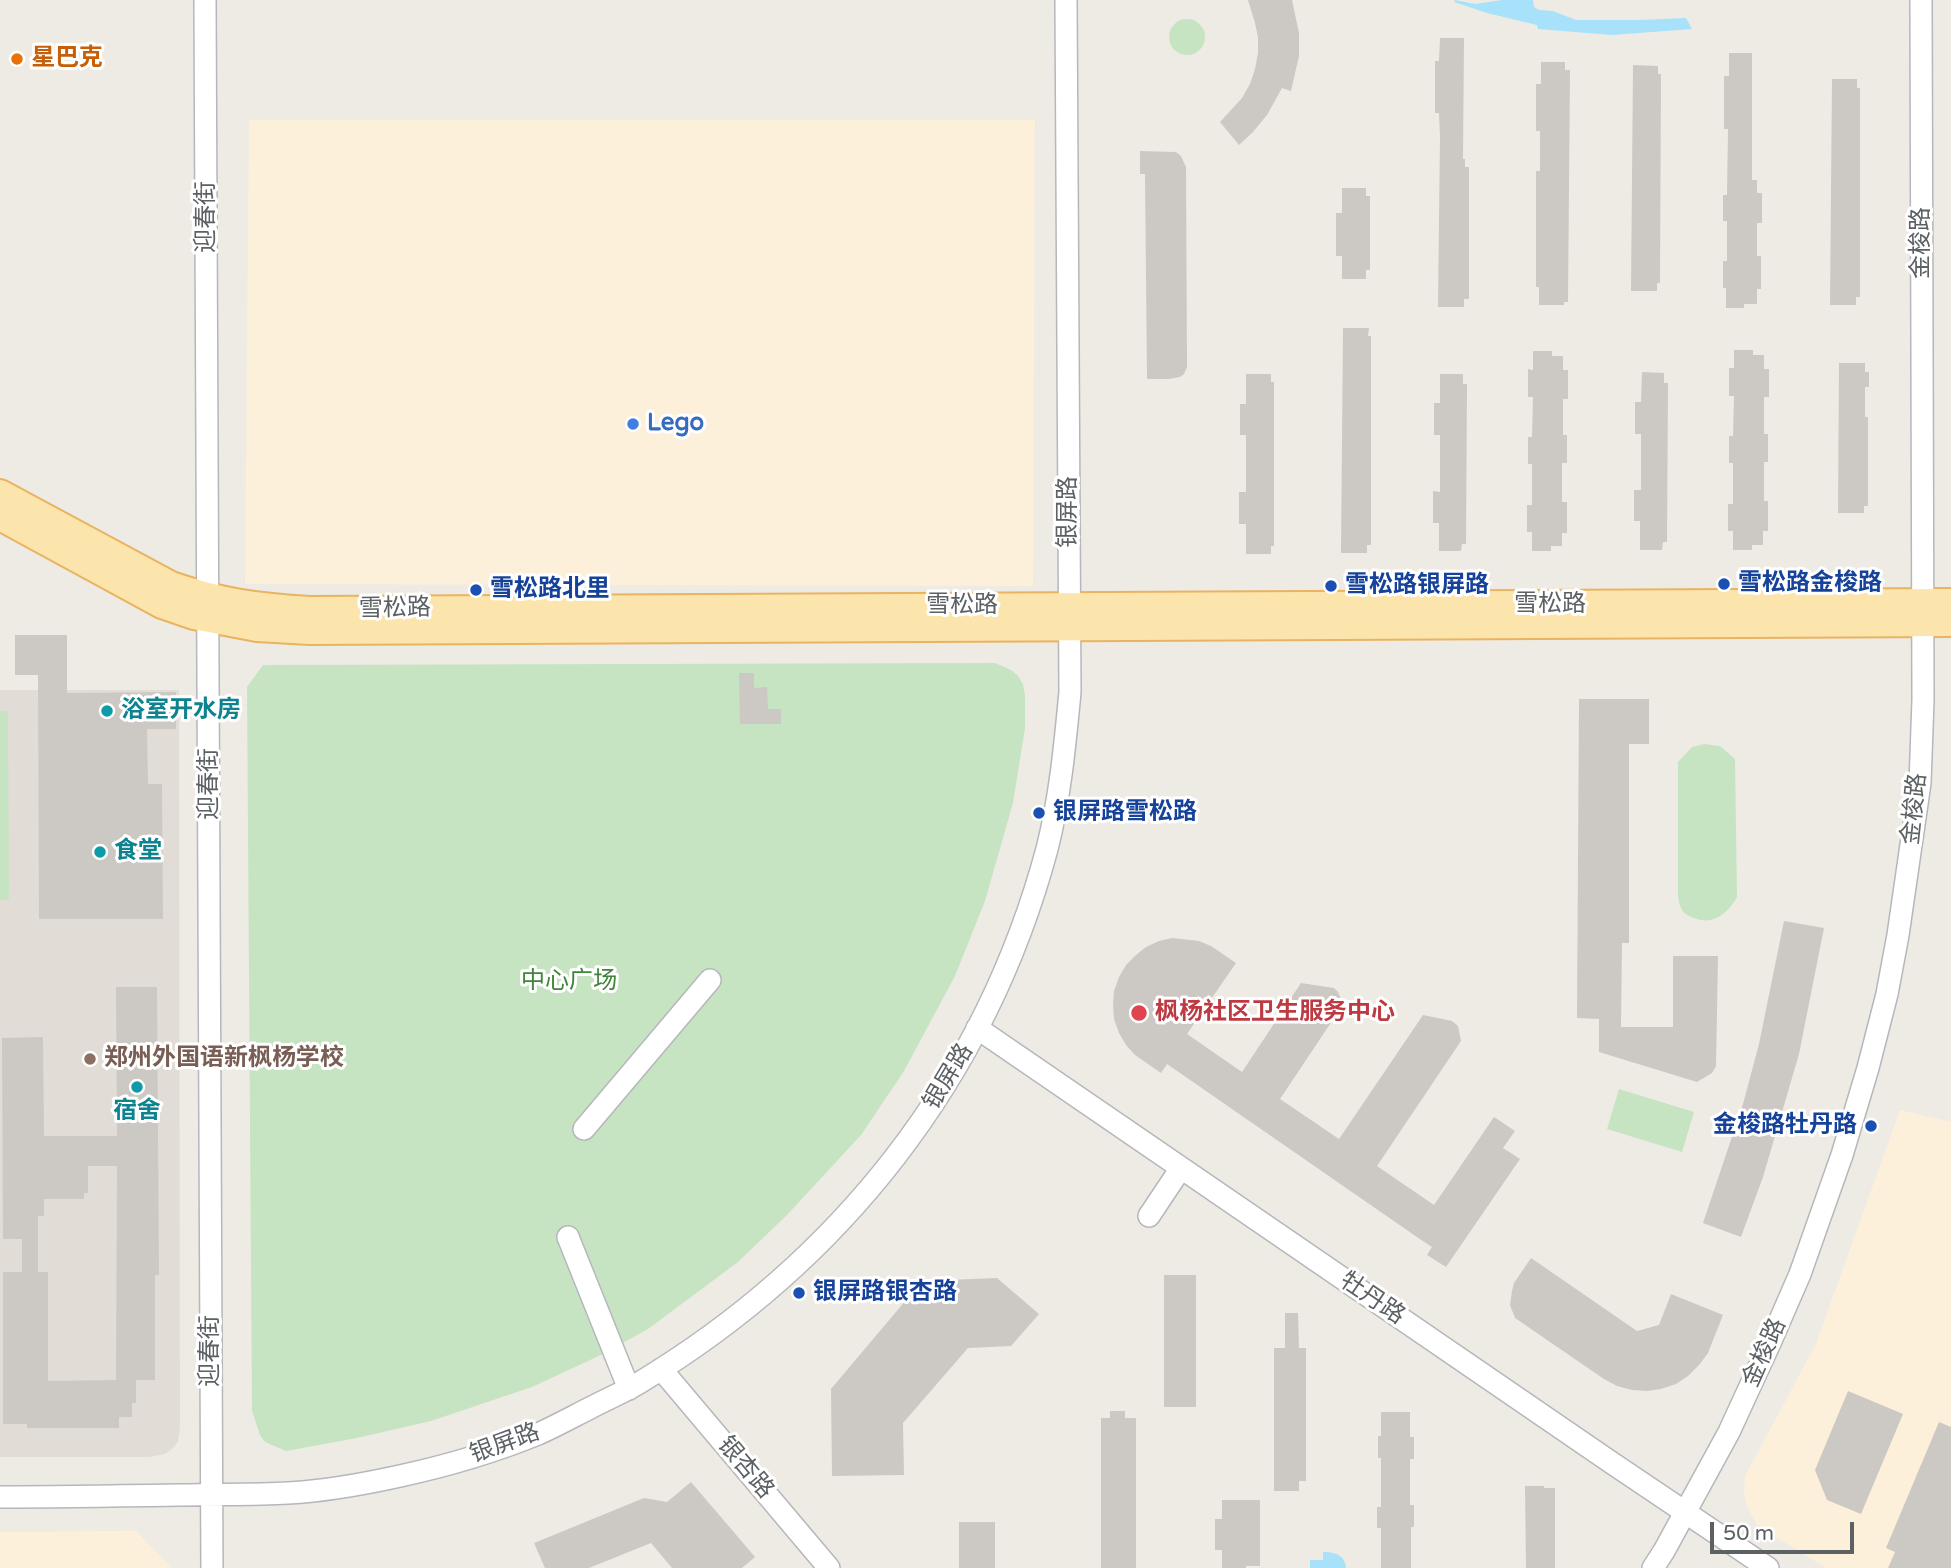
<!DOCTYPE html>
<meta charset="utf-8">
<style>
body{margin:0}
#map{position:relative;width:1951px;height:1568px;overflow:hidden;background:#eeebe4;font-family:"Varela Round",sans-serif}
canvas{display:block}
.scale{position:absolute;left:1710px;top:1522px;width:144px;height:32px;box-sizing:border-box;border:4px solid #5c6164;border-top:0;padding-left:9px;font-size:21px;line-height:24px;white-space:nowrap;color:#5c6164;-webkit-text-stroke:5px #fff;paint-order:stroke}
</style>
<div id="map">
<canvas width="1951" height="1568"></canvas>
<div class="scale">50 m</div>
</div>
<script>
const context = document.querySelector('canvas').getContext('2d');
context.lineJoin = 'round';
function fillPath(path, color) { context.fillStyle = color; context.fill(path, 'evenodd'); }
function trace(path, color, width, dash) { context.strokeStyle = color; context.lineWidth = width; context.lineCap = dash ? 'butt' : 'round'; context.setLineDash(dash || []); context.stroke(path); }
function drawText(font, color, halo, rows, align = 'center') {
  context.font = font + ' "Varela Round","Noto Sans SC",sans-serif'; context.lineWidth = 6; context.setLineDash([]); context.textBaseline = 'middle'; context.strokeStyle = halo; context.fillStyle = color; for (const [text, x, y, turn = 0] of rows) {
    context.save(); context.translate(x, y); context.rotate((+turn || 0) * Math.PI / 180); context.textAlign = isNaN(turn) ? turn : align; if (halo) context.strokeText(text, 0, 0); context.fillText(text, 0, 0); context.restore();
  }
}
fillPath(new Path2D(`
 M249,120H1035L1033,586L245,584Z
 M1900,1110L1951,1122V1568H1826L1757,1525L1747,1507L1744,1491L1745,1476L1816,1344Z
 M136,1531L172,1568H0V1532Z`), '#fcf0db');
fillPath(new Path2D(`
 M0,690H179L180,1428L178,1442L172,1449L165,1454L149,1457H0Z`), '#e1dcd6');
fillPath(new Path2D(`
 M1169 37a18 18 0 1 1 36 0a18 18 0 1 1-36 0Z
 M995,663L1011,670L1018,676L1023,684L1025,695V728L1013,803L985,901L955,976L904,1071L861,1135L787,1215L738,1262L648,1329L603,1354L532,1387L431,1421L357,1438L286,1451L265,1442L260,1435L252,1411L247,687L263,665Z
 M0,711H8L9,900H0Z
 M1704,744L1720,746L1735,759L1737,897C1728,913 1713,926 1694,918C1689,916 1683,914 1681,908C1679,905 1679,901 1678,897V762L1692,747Z
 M1619,1089L1694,1112L1682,1152L1607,1129Z`), '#c6e4c2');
fillPath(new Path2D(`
 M1455,0L1475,4L1502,0H1533L1534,7L1539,10L1553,11L1576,20H1640L1686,18L1692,29L1612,35L1538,29L1537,25L1487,13L1454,2Z
 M1323,1552C1335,1552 1345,1555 1346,1568H1310V1560H1323Z`), '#a8e1fa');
fillPath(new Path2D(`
 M1248,0H1292L1299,33V56L1291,91L1282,88L1267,115L1253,132L1239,145L1220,122L1242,98L1250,84L1255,69L1258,53V37L1255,23Z
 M1440,38H1464L1463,159H1465V167H1469V299H1464V307H1438L1440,136L1439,113H1435V61H1439Z
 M1729,53H1752V180H1757V193H1762V223H1757V256H1761V289H1757V304H1744V308H1726V288H1723V261H1727V221H1723V195H1727L1728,129H1724V76H1729Z
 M1541,62H1565V70H1570L1568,302H1564V305H1539V287H1536V171H1540V131H1536V84H1541Z
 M1633,65L1658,66V74H1661L1660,283H1657V291H1631Z
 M1832,79H1857V88H1860V297H1856V305H1830Z
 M1140,151L1176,152L1181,156L1186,167L1187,367L1184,374L1180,377L1169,379H1147L1145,174H1140Z
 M1342,188H1366V196H1370V270H1366V279H1342V256H1336V213H1342Z
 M1343,328H1369L1368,336H1371V545H1367V553H1341Z
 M1734,350H1753V355H1764V369H1769V397H1764V434H1768V462H1764V501H1768V531H1763V545H1752V550H1733V531H1728V504H1733V463H1729V436H1733L1734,396H1729V368H1734Z
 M1533,351H1552V356H1563V370H1568V399H1563V435H1567V463H1562V502H1567V533H1562V546H1551V551H1532V532H1527V505H1532V464H1528V437H1532L1533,397H1528V369L1533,370Z
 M1839,363H1865V372H1869V387H1865V417H1868V506H1864V513H1838Z
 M1642,372L1664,373V383H1668L1667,542H1663L1662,550H1640V521H1634V490H1641V434H1635V402H1641Z
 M1246,374H1271V382H1274V546H1271V554H1246V524H1239V492H1246V435H1240V404H1246Z
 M1440,374H1463V384H1467L1466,544H1462L1461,551H1439V523H1433V491L1440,492V435H1434V403H1440Z
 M15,635H67V693L176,692V729H147L148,784H162L163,919H39L38,675H15Z
 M739,673H754V688L767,687L768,709H781V724H740Z
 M1579,699H1649V744H1629V943H1622L1621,1027H1673V956H1718L1716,1066L1712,1073L1697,1082L1599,1052V1019L1577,1018Z
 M1784,921L1824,928L1799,1054L1763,1177L1741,1237L1703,1223L1743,1104L1759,1044Z
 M1172,938L1199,941L1211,946L1236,963L1187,1034L1242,1072L1301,983L1334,988L1338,992L1342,1002L1340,1009L1280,1099L1339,1139L1423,1015L1452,1021L1458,1026L1461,1041L1377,1166L1434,1205L1494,1117L1515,1131L1503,1148L1520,1159L1446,1267L1427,1255L1432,1247L1414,1235L1167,1064L1161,1073L1135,1055L1126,1045L1119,1033L1114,1019L1113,1005L1114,991L1119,977L1126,965L1136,955L1146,947L1159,941Z
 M116,987H157L159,1275H155V1380H136V1403H132V1417H119V1428H27V1424H3V1272H22V1239H3L2,1038L43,1037L44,1136H117ZM88,1166H117L116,1380L48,1381V1272H38V1216H44V1199H84V1193H88Z
 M1531,1258L1637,1331L1659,1325L1671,1294L1723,1315L1708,1353L1699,1365L1688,1376L1676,1384L1661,1389L1647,1391L1632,1390L1617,1386L1604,1379L1515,1318L1510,1305L1512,1291L1514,1283Z
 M1164,1275H1196V1407H1164Z
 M997,1278L1039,1314L1011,1346L968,1348L903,1423L904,1475L832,1476L831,1389L922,1281Z
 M1285,1313H1298L1299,1348H1306V1481H1299V1491H1274V1348H1285Z
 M1848,1391L1903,1414L1861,1514L1827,1500L1815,1470Z
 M1110,1411H1125V1418H1136V1568H1101V1418H1110Z
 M1381,1412H1410V1437H1414V1459H1410V1505H1414V1527H1411V1568H1381V1528H1377V1507H1381V1458H1378V1436H1381Z
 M1939,1422L1951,1427V1568H1888L1895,1552L1886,1548Z
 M691,1482L755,1557L742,1568H672L651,1543L589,1568H545L534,1543L644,1498L667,1502Z
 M1525,1486H1544V1488H1555V1568H1526Z
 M1222,1500H1260V1566H1246V1568H1222V1550H1215V1519H1222Z
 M959,1522H995V1568H959Z`), '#ccc8c4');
const minor = new Path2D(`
 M205,0L212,1568
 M977,1028L1612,1463L1768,1568
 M584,1129L710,980
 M1149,1216L1181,1168
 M568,1237L629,1389
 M661,1369L829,1568
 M0,1497C61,1497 121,1496 182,1495C217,1494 253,1495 288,1493C325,1491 364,1484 400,1476C446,1466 494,1452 538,1434C556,1426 574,1416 592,1407C607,1399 624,1392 639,1383C841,1261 985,1079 1047,849C1060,798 1065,745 1070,692L1066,0
 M1653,1568L1664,1551L1729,1432L1770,1343L1800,1274L1842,1155L1868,1068L1887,994L1898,935L1920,783L1923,700L1921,0`);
const major = new Path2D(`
 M0,493L171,585C220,602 259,607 310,610C857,605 1404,606 1951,602
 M0,517L162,605L194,616L257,628L310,631C857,626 1404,628 1951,623`);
trace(minor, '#b5b7bb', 24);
trace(major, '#eab361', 30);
trace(minor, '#fff', 21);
trace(major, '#fbe5ad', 26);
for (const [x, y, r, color] of [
 [17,59,7,"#e8710a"],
 [633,424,7,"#3f7fe0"],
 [1724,584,7,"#1a4fb4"],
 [1331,586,7,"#1a4fb4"],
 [476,590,7,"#1a4fb4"],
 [107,711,7,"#0f9aa8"],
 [1039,813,7,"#1a4fb4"],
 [100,852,7,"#0f9aa8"],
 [1139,1013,9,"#e0444e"],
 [90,1059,7,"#8d6e63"],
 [137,1087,7,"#0f9aa8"],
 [1871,1126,7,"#1a4fb4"],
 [799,1293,7,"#1a4fb4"]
]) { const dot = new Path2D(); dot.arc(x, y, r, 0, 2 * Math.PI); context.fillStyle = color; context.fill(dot); trace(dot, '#fff', 2.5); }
drawText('bold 24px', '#c56008', '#fff', [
 ["星巴克",31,59]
], 'left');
drawText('24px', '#5c6164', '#fff', [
 ["迎春街",207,217,-90],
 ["金梭路",1922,243,-90],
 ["银屏路",1069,512,-90],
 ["雪松路",1550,605],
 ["雪松路",962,606],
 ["雪松路",395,609,-1],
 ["迎春街",210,784,-90],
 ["金梭路",1915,809,-84],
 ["银屏路",949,1077,-59],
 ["牡丹路",1372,1299,34],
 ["迎春街",211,1351,-90],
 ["金梭路",1765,1353,-66],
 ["银屏路",505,1444,-20],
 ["银杏路",745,1468,50]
]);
drawText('bold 24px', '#366cbe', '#fff', [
 ["Lego",647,424]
], 'left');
drawText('bold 24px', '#164399', '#fff', [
 ["雪松路金梭路",1738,584],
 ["雪松路银屏路",1345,586],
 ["雪松路北里",490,590],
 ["银屏路雪松路",1053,813],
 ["金梭路牡丹路",1857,1126,"right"],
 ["银屏路银杏路",813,1293]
], 'left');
drawText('bold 24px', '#0d838f', '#fff', [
 ["浴室开水房",121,711],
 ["食堂",114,852],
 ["宿舍",137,1112,"center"]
], 'left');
drawText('24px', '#40853a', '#fff', [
 ["中心广场",569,982]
]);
drawText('bold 24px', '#be3a42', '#fff', [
 ["枫杨社区卫生服务中心",1155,1013]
], 'left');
drawText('bold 24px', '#785e54', '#fff', [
 ["郑州外国语新枫杨学校",104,1059]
], 'left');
</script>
